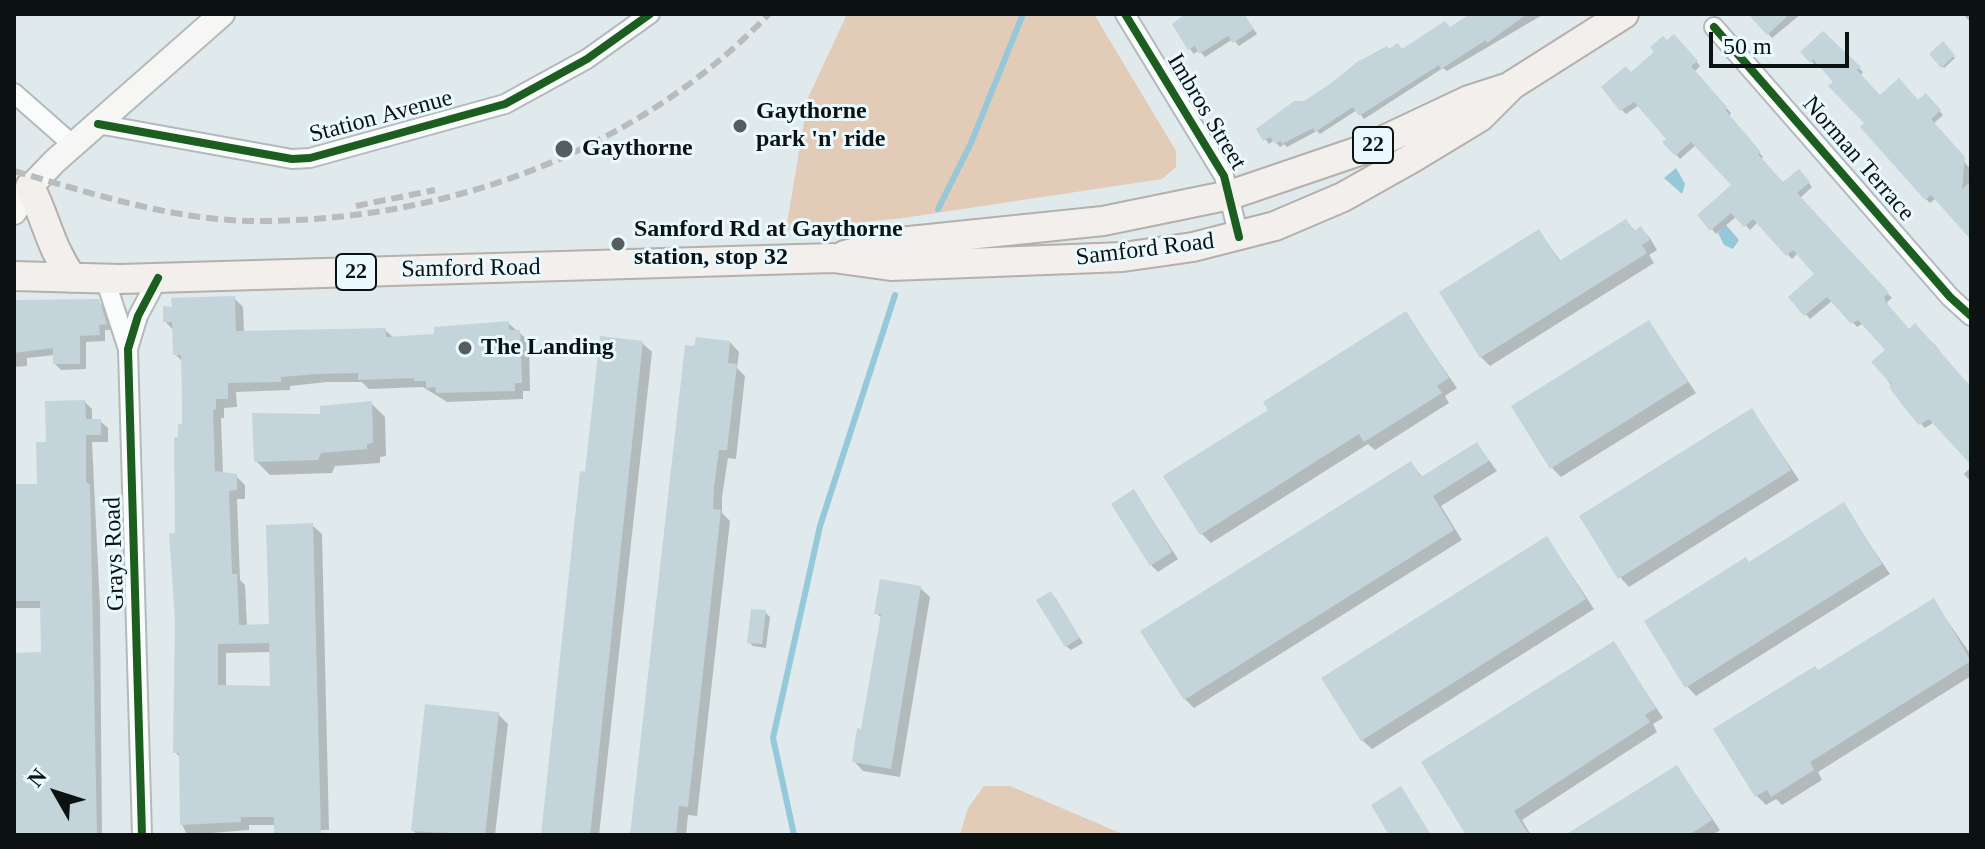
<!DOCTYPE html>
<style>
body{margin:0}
#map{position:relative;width:1985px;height:849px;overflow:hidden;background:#e0e9ec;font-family:"Times New Roman",serif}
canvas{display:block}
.frame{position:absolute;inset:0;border:16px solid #0c1112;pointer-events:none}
.north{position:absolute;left:16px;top:753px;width:80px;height:80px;-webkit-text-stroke:6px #eaf9fe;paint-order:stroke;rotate:309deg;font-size:22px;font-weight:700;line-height:32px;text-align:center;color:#0c1112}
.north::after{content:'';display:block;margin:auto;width:28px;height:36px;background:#0c1112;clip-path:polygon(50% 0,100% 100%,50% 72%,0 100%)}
.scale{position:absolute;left:1709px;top:32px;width:140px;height:36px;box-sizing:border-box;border:4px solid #0c1112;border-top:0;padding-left:10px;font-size:24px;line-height:28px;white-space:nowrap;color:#0c1112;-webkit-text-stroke:6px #eaf9fe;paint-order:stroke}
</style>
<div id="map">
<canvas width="1985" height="849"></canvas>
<div class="frame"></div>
<div class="north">N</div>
<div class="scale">50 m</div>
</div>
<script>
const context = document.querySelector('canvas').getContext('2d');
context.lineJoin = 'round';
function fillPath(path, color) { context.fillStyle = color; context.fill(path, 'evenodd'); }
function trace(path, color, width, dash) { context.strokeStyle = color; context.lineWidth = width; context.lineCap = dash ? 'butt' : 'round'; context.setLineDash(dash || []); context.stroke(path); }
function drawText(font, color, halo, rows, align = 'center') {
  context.font = font + ' "Times New Roman",serif'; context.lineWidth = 6; context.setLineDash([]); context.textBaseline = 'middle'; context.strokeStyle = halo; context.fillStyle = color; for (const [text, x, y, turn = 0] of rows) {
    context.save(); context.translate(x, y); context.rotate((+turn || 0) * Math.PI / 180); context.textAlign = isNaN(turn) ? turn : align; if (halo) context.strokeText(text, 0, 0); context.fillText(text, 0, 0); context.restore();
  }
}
fillPath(new Path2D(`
 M847,14H1094L1176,151V167L1162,179L903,218L786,230L808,98Z
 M984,786H1010L1125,835H960L968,808Z`), '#e2ccb8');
fillPath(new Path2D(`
 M1676,168L1685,184L1682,194L1664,178Z
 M1726,225L1739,240L1733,249L1724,245L1718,233Z`), '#95c8d8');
fillPath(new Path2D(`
 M1190,14H1243L1257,34L1239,46L1233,39L1205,57L1199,50L1194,54L1190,49L1175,25Z
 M1472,14H1544L1447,71L1443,68L1364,119L1357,110L1320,134L1317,131L1287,147L1284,144L1280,147L1274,140L1269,144L1258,129L1305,102L1358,64L1389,51H1403L1450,29Z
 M1751,14H1801L1772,38Z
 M1963,14H1971V23Z
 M1823,34L1863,72L1860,76L1880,98L1918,102L1926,96L1943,115L1933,124L1971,170V238L1936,198L1930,203L1926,199L1862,127L1867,123L1836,82L1818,62L1815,65L1802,52Z
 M1674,36L1700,66L1694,72L1731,113L1729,117L1763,157L1761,160L1783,185L1803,176L1812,187L1800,198L1888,294L1892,298L1887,302L1889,308L1910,331L1915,326L1935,345L1971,392V462L1934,422L1925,428L1921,424L1874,363L1888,350L1864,323L1857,327L1833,300L1810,319L1791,297L1817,274L1798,253L1792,259L1758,222L1750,230L1737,216L1716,234L1700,215L1734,185L1697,144L1680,159L1665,142L1669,139L1639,105L1626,114L1621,109L1631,74Z
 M1943,44L1955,58L1944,68L1931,54Z
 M1626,221L1636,232L1641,229L1650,238L1657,250L1649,255L1654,263L1490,366L1481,357L1539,231L1561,262Z
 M234,298L243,307L244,333L385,330L394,338L436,336L508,323L529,341L530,391H523V399L447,402L423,387L369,389L362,382H327L290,386V390L236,392L237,407L224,408V418H221L223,474L236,476L245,485V499H237L240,580L245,585L247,627L271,626L312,525L322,534L329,830H285L280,825H249V830L187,835L182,824L181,758L175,752L177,535L183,426V362L175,354L174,331L165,321ZM272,652V688L226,687V653Z
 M98,301L104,307L112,330H105V341L86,342V369L61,370L55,364V355L27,358V366L14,367V302Z
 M1406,314L1457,388L1445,396L1449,403L1375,450L1368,444L1211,543L1201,533L1271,411Z
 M1649,323L1696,393L1561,477L1552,468Z
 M730,342L739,352L737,368L745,376L736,459L728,458L722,497V513L730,521L697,816L688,815L686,835H633Z
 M642,343L652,352L599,835H542L586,474Z
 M85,402L92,409V421H100L108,428V442H92L100,606L102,835H14V655L43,654L42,608H14V486H39L48,444Z
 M371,403L385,417L386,456L380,457V463L335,466L332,473L270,475L256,461L322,416Z
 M1752,410L1799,480L1629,587L1620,577Z
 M1477,444L1497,471L1441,506L1462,540L1194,708L1185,699L1411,463L1423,478Z
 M1971,467V482L1964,474Z
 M1134,492L1178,559L1158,572L1151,565Z
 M1843,505L1890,574L1696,696L1687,686L1750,564Z
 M1547,538L1594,609L1372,749L1362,740Z
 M920,588L930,597L900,777L863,771L854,761L863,731L882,618L876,613Z
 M1055,597L1083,643L1071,650L1066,646Z
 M1933,600L1971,655V676L1818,772L1822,780L1782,805L1776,799L1766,805L1757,796L1818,672Z
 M765,612L770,617L766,648L753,646L749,642Z
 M1614,644L1663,718L1653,724L1657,732L1522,820L1531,835H1469Z
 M498,714L508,724L495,835H418L413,831Z
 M1677,767L1720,830L1713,835H1569Z`), '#0003');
trace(new Path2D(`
 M938,209L971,143L1023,14
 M794,835L773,738L820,526L895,295`), '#95c8d8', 6);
fillPath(new Path2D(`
 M1185,14H1244L1254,29L1233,43L1228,36L1199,54L1195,46L1188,50L1172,24Z
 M1470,14H1527L1487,43L1486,40L1441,69L1439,65L1359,116L1353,107L1315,132L1313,128L1282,144L1280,141L1275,144L1270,137L1263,141L1256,129L1294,101H1304L1333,82L1357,62L1387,46L1389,49L1398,43L1402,49L1445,21L1450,27Z
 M1748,14H1790L1767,35Z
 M1823,31L1861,67L1857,70L1880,95L1899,78L1918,100L1926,93L1941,110L1931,119L1965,157L1962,189L1971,181V240L1931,195L1925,200L1860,127L1864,123L1828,86L1833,82L1813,59L1810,63L1800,52Z
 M1674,34L1698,61L1691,66L1727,107L1726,111L1761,152L1758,154L1783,182L1799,169L1810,182L1797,193L1884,287L1889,293L1884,297L1886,302L1909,329L1915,323L1971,387V465L1929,419L1919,425L1906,410L1889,387L1892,385L1871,362L1885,350L1858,320L1851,324L1827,297L1804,316L1788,297L1814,274L1793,250L1786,256L1753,219L1744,227L1731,213L1710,231L1697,215L1731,185L1691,142L1675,156L1662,142L1666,139L1634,102L1620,111L1601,87L1626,66L1631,72L1654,52L1650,47L1663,36L1667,40Z
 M1943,41L1955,55L1941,68L1929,54Z
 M1626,219L1634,231L1641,226L1650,240L1642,245L1647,253L1480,358L1439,292L1539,229L1559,261Z
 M235,296L236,331L386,328V337L434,334V327L509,321V330H520L522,383H515V391L436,393L435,387L426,388V381H414V378L358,380V373L317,374L281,377V382L228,383V399H216V409L213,410L215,471L237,474V490L229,491L232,574H237L239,625L269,624L266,525L313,523L321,835H274V817H241V822L180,825L179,753H173L175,620L169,534L175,533L174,437H178V424H182V397L181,355H173L172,322H163V306L172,307L171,298ZM269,643L270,686L218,685V644Z
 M99,299L107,324L99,325L100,335L80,336V364H53V348L14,353V300Z
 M1406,311L1449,378L1437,386L1442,393L1364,442L1359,434L1200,535L1163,476L1268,410L1263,402Z
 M1649,320L1688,382L1550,469L1511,406Z
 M600,336L643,341L590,835H541L580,471L585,472Z
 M696,337L730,341L728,363L737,364L727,450H719L714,487L713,509L721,510L688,807L679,806L676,835H630L685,345L694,346Z
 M85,400L86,419H101V435H86V482L90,485L97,835H14V653L41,652L40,601H14V484H37L36,442H46L45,401Z
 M372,401L373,443L367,444V449L321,453L318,460L254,462L252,413L320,414V406Z
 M1752,408L1791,470L1618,579L1579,516Z
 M1477,442L1489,461L1433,496L1454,530L1184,700L1140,631L1411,461L1421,477Z
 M1134,489L1172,552L1150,566L1111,504Z
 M1844,502L1882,564L1685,688L1644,621L1746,557L1749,562Z
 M1547,536L1586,599L1361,741L1321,678Z
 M880,579L921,586L891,769L852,762L857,728L861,729L881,614H874Z
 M1051,591L1080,638L1065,647L1036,600Z
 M1934,598L1971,661L1810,762L1814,770L1771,797L1767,790L1755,797L1713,729L1815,666L1818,670Z
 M751,609L766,610L762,644L747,643Z
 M1614,641L1656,708L1645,715L1650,722L1514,811L1529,835H1466L1421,762Z
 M425,704L499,712L485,835L411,831Z
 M1677,765L1712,820L1689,835H1565Z
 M1401,786L1431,835H1389L1371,805Z`), '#c3d4da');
const minor = new Path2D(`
 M1125,14L1224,176L1239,237
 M1714,27L1950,297L1971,316
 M14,93L73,145
 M98,124L292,159L310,158L505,104L587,59L650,14
 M105,279L128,349
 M142,835L128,349L138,316L158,278`);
const secondary = new Path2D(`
 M14,212L30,187L55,161L222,14`);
const primary = new Path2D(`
 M30,187C47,220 49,245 72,278
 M845,255L890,243L1103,221L1230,195L1365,149L1469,100L1506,88
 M14,276L120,279L833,258L891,266L1123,257L1193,247L1275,226L1343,197L1414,157L1480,117L1512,85L1624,14`);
trace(minor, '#b3babc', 22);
trace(secondary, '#b3babc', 28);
trace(primary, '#b4b0ab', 32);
trace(minor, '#fafcfc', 18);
trace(secondary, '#f6f6f4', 24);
trace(primary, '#f2efec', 28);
trace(new Path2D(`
 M14,171C94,194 178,222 262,221C450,220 637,151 769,14
 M356,206L435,190`), '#b9bcbc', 6, [12, 6]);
trace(new Path2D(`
 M1125,14L1224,176L1239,237
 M1714,27L1950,297L1971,316
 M98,124L292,159L310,158L505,104L587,59L650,14
 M142,835L128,349L138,316L158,278`), '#1b5e20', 8);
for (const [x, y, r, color] of [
 [740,126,8,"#565d5e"],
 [564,149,10,"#565d5e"],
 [618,244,8,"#565d5e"],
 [465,348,8,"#565d5e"]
]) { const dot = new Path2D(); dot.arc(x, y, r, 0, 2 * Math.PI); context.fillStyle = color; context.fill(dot); trace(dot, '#eaf9fe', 3); }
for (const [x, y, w] of [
 [1373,145,40],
 [356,272,40]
]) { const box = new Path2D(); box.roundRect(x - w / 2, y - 18, w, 36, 6); context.fillStyle = '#eaf9fe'; context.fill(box); trace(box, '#0c1112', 2); }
drawText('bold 22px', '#0c1112', null, [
 ["22",1373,145],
 ["22",356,272]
]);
drawText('bold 24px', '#0c1112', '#eaf9fe', [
 ["Gaythorne",756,112],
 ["park 'n' ride",756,140],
 ["Gaythorne",582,149],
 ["Samford Rd at Gaythorne",634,230],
 ["station, stop 32",634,258],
 ["The Landing",481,348]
], 'left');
drawText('24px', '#0c1112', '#eaf9fe', [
 ["Imbros Street",1206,112,59],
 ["Station Avenue",381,117,-15],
 ["Norman Terrace",1858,159,49],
 ["Samford Road",1145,250,-7],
 ["Samford Road",471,269,-1],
 ["Grays Road",115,554,-92]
]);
</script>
